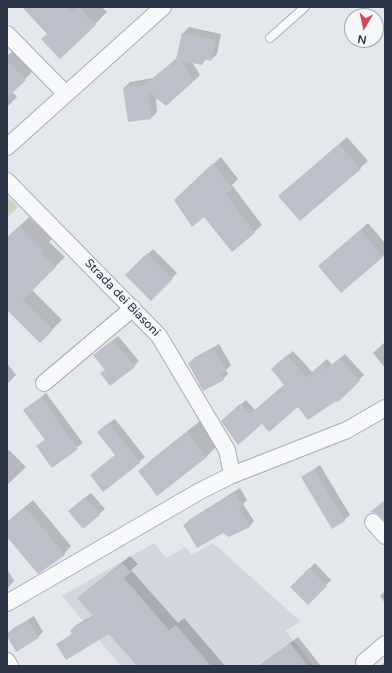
<!DOCTYPE html>
<style>
body{margin:0}
#map{position:relative;width:392px;height:673px;overflow:hidden;background:#e4e7ec;font-family:"Varela Round",sans-serif}
canvas{display:block}
.frame{position:absolute;inset:0;border:8px solid #2b3445;pointer-events:none}
.north{position:absolute;left:344px;top:8px;width:40px;height:40px;box-sizing:border-box;background:#f4f6f9;border:1px solid #a4a8b1;border-radius:50%;rotate:189deg;font-size:11px;font-weight:700;line-height:16px;text-align:center;color:#2b3445}
.north::after{content:'';display:block;margin:auto;width:14px;height:18px;background:#d1495b;clip-path:polygon(50% 0,100% 100%,50% 72%,0 100%)}
</style>
<div id="map">
<canvas width="392" height="673"></canvas>
<div class="frame"></div>
<div class="north">N</div>
</div>
<script>
const context = document.querySelector('canvas').getContext('2d');
context.lineJoin = 'round';
function fillPath(path, color) { context.fillStyle = color; context.fill(path, 'evenodd'); }
function trace(path, color, width, dash) { context.strokeStyle = color; context.lineWidth = width; context.lineCap = dash ? 'butt' : 'round'; context.setLineDash(dash || []); context.stroke(path); }
function drawText(font, color, halo, rows, align = 'center') {
  context.font = font + ' "Varela Round",sans-serif'; context.lineWidth = 3; context.setLineDash([]); context.textBaseline = 'middle'; context.strokeStyle = halo; context.fillStyle = color; for (const [text, x, y, turn = 0] of rows) {
    context.save(); context.translate(x, y); context.rotate((+turn || 0) * Math.PI / 180); context.textAlign = isNaN(turn) ? turn : align; if (halo) context.strokeText(text, 0, 0); context.fillText(text, 0, 0); context.restore();
  }
}
fillPath(new Path2D(`
 M154,543L166,558L186,547L192,555L213,543L300,621L286,631L314,666H121L62,596Z`), '#d2d6de');
fillPath(new Path2D(`
 M7,196L18,207L7,218Z`), '#c9d6c5');
fillPath(new Path2D(`
 M23,7H102L107,12L95,24Z
 M189,27L221,34L217,54L211,60L206,59L202,64L192,62L200,75L194,81L156,96L157,112L151,118L124,88L130,82L153,78L177,58L183,33Z
 M13,51L33,71L12,92L17,97L7,107V56Z
 M347,137L368,161L300,220L287,189Z
 M221,157L238,179L232,185L262,225L233,250L183,192Z
 M29,217L52,239L49,242L65,257L32,290L62,320L40,341L7,308V238Z
 M368,223L385,243V254L382,257L319,266Z
 M153,249L177,273L151,299L126,275Z
 M118,336L139,361L134,366L106,369L100,350Z
 M385,342V368L373,353Z
 M219,344L231,365L226,370L228,374L223,379L189,363L194,358Z
 M293,351L312,372L327,359L332,365L345,354L364,375L338,401L299,406L262,423L227,416L246,400L255,410L285,384L277,364Z
 M7,363L16,375L7,384Z
 M46,393L83,443L52,466L38,446L46,439L25,410Z
 M115,419L145,457L104,491L91,475L116,455L103,427Z
 M200,421L218,445L206,457L139,472L151,460Z
 M9,450L26,467L7,485V452Z
 M320,465L350,515L344,520L303,477Z
 M240,488L247,500L243,504L254,521L249,527L223,532L184,525L189,520Z
 M91,493L105,509L84,527L75,506Z
 M33,500L71,546L64,554L7,535V522Z
 M130,556L138,564L131,570L178,623L184,618L225,666H138L86,591Z
 M315,563L331,580L308,603L291,587Z
 M7,569L14,581L7,589Z
 M385,591V603L380,596Z
 M34,616L43,632L38,637L7,634L12,629Z
 M92,616L102,635L58,644L73,633L71,630L76,625Z
 M298,637L321,666H259Z
 M385,662V666H379Z`), '#0003');
fillPath(new Path2D(`
 M22,7H67L73,13L79,7L96,25L60,59L41,39L47,34Z
 M182,33L216,40L211,61L203,59L202,65L182,61L194,81L166,106L149,92L151,119L128,122L123,88L146,84L176,59Z
 M7,60L26,80L7,98Z
 M339,144L361,169L300,221L278,196Z
 M213,163L232,188L226,194L255,233L232,252L204,217L192,227L174,200Z
 M19,226L43,250L40,252L56,267L23,300L53,330L40,343L7,310V237Z
 M360,230L383,257L341,293L318,266Z
 M147,253L173,279L151,301L125,275Z
 M113,340L135,367L110,386L100,373L105,370L93,355Z
 M214,349L226,371L221,374L224,380L203,391L188,363Z
 M287,355L306,377L322,364L326,369L340,358L360,381L338,402L336,401L308,420L298,407L269,432L262,424L238,445L221,421L240,404L250,414L284,385L271,369Z
 M41,397L78,449L52,468L36,446L45,440L23,410Z
 M109,423L140,463L103,492L90,475L115,455L97,432Z
 M187,433L207,457L157,496L138,471Z
 M314,469L345,521L332,529L301,477Z
 M235,493L243,506L238,508L250,527L229,537L223,533L197,548L183,525Z
 M85,497L100,515L83,529L68,511Z
 M385,500V521L376,513L370,512Z
 M25,507L65,555L38,574L7,537V522Z
 M122,563L131,572L124,578L169,630L176,625L211,666H137L109,634L66,660L56,644L72,634L70,630L93,616L77,598Z
 M309,568L327,586L308,605L290,587Z
 M28,620L39,638L16,652L7,636V633Z
 M290,643L308,666H260Z`), '#bbc0ca');
const service = new Path2D(`
 M270,38L305,7`);
const minor = new Path2D(`
 M7,34L66,94
 M7,147L163,7
 M7,181L159,336L227,450L232,475
 M44,383L133,308
 M373,522L385,536
 M7,603L200,491L232,475L347,430L385,408
 M7,661L10,666
 M364,662L385,644`);
trace(service, '#a9aeb7', 10);
trace(minor, '#a9aeb7', 18);
trace(service, '#f7f8fa', 8);
trace(minor, '#f7f8fa', 16);
drawText('12px', '#2b3445', '#f4f6f9', [
 ["Strada dei Biasoni",122,298,46]
]);
</script>
